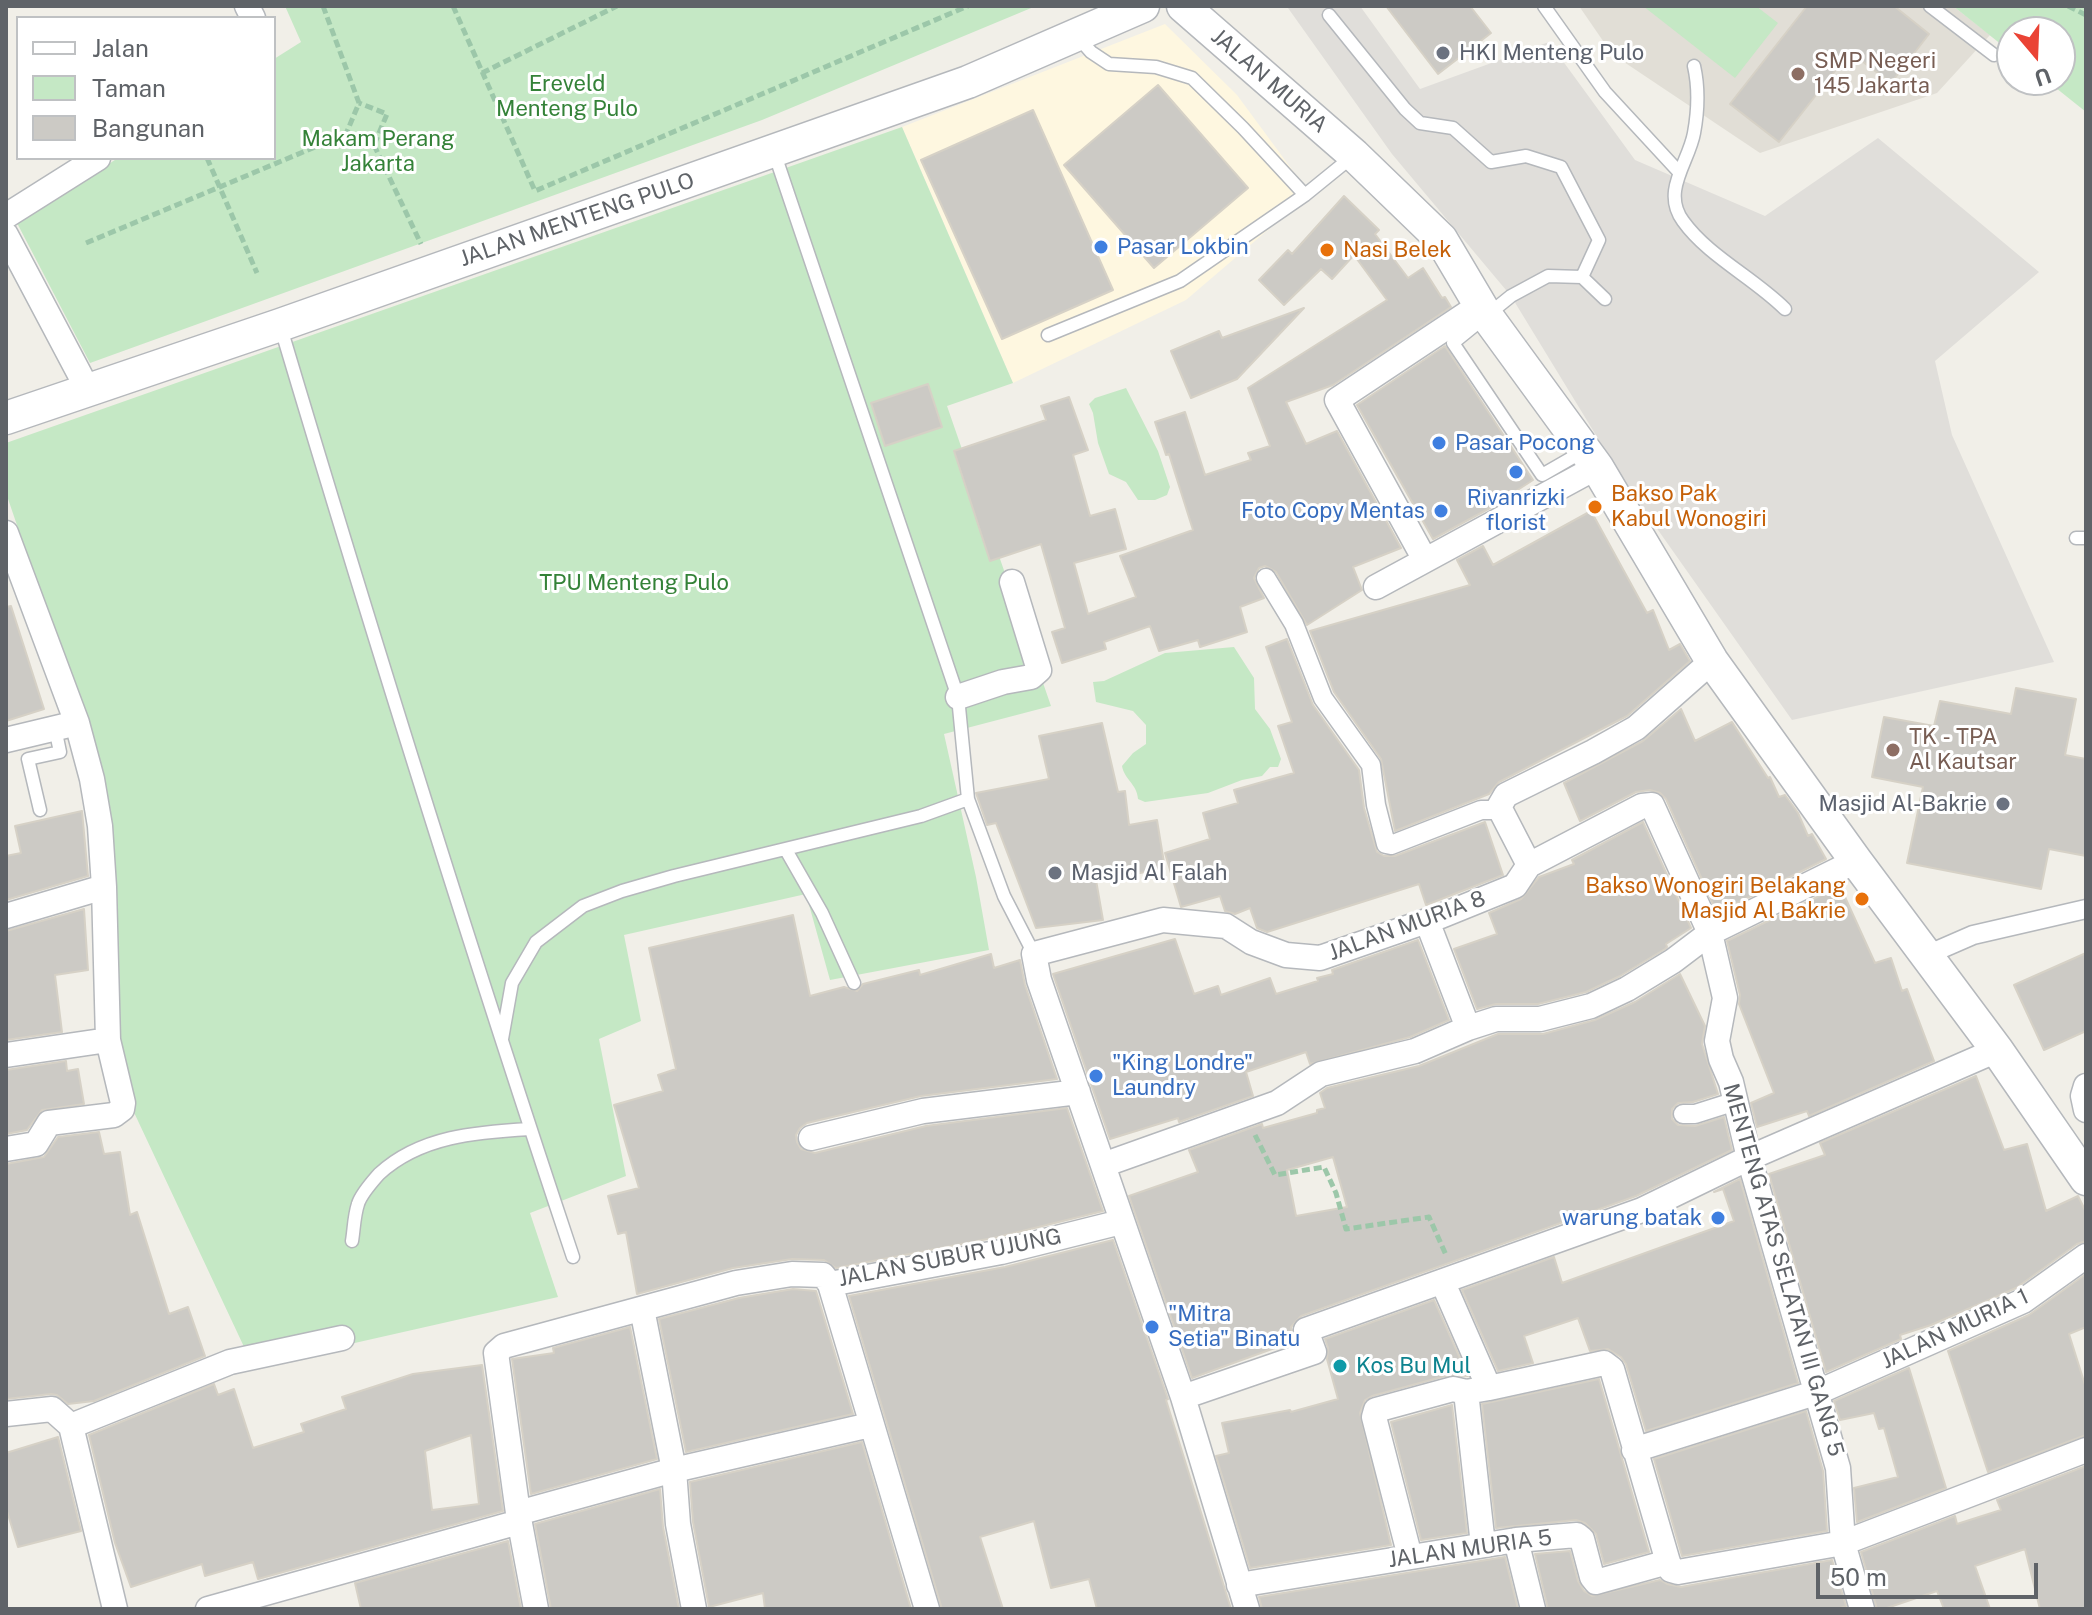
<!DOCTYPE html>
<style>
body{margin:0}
#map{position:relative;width:2092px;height:1615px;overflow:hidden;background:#f1efe8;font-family:"Public Sans",sans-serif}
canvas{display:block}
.frame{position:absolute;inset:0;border:8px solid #5f6368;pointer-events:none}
.legend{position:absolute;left:16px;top:16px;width:260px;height:144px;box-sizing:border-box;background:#fff;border:2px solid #bfc1c3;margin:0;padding:10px 14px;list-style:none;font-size:24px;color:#5f6368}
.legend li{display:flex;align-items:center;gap:16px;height:40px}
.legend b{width:40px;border:2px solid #bfc1c3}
.north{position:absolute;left:1996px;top:16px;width:80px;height:80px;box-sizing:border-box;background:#fff;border:2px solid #bfc1c3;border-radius:50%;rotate:161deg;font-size:22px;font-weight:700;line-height:32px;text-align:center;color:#5f6368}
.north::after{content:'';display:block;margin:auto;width:28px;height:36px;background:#ea4335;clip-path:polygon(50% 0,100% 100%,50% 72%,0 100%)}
.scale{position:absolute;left:1816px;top:1563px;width:222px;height:36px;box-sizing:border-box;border:4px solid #5f6368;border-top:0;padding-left:10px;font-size:24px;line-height:28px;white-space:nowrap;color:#5f6368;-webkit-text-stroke:6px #fff;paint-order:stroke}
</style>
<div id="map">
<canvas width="2092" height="1615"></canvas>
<div class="frame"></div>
<ul class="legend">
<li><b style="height:10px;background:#fff"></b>Jalan</li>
<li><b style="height:22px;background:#c5e8c5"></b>Taman</li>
<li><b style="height:22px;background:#cccac5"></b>Bangunan</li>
</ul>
<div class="north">U</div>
<div class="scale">50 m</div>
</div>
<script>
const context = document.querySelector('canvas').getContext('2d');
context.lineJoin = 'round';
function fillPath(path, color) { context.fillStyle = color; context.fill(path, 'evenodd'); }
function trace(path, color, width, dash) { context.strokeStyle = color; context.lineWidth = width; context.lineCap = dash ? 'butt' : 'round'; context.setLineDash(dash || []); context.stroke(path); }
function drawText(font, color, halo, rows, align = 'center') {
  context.font = font + ' "Public Sans",sans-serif'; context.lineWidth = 6; context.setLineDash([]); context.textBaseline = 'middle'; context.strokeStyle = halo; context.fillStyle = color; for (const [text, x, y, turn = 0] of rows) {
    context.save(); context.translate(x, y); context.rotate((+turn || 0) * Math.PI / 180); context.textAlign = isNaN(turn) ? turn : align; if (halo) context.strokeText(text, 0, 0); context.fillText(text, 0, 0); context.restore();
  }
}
fillPath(new Path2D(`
 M1165,24L1237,95L1310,194L1186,300L1013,383L902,127Z`), '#fef7e0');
fillPath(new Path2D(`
 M1290,6H1360L1420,89L1549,42L1635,160L1765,216L1878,138L2039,272L1935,361L1952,435L2054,662L1792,720L1627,486L1511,296L1392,154L1288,8Z`), '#e0deda');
fillPath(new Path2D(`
 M1579,6H1953L1990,35L1937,93L1760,153L1612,54Z`), '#e1ded6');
fillPath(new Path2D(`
 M285,6H1036L762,120L90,363L17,223L118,158H274V59L301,42Z
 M1643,6H1756L1778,23L1735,78Z
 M1953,6H2086V112L2046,80H2060V32H2012V53Z
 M902,127L1013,383L947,406L1051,706L944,734L976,877L989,950L830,980L806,894L624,935L641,1021L599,1039L626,1176L530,1213L558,1297L253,1366L108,1057L107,788L6,493V443Z
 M1126,388L1158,451L1170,487L1167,495L1155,500H1138L1126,482L1109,474L1098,443L1093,413L1089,404L1095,398Z
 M1234,647L1254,678L1255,709L1270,729L1281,759L1278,767H1270L1262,776L1242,780L1208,793L1145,802L1138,799C1137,784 1124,779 1122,766L1133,753L1146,744V725L1133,711L1096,702L1093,682L1104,681L1165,653Z`), '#c5e8c5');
const building = new Path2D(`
 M1386,6H1470L1491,33L1438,74Z
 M1807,6H1894L1929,34L1891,83L1850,52L1779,142L1730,104Z
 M1158,85L1248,188L1154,268L1064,165Z
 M1033,110L1113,290L1002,339L921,160Z
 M1344,196L1379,230L1375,234L1408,278L1423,268L1442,298L1445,297L1451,307L1333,385L1286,402L1306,444L1337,431L1401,548L1353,567L1362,590L1307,625L1276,572L1265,566L1259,568L1254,578L1264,598L1240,607L1247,632L1200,647L1198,640L1159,651L1150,626L1104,642L1106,649L1062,663L1052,632L1065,628L1041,544L990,561L954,451L1046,420L1041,406L1069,397L1088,450L1073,455L1090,516L1115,509L1126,549L1074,563L1088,614L1136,597L1120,556L1193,530L1169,454L1166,455L1155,422L1185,412L1205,475L1251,460L1248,453L1270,446L1248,388L1387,300L1354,255L1332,279L1321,269L1284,305L1259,280L1288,250L1292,254Z
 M1304,308L1237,379L1191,398L1171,351L1219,331L1222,338Z
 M1445,346L1533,480L1490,508L1433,539L1357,405Z
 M928,384L942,427L885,446L871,403Z
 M1591,511L1647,613L1653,610L1669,650L1680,644L1690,661L1627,716L1499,782L1489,794L1395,831L1381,759L1334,692L1310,631L1470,585L1457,560L1483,546L1493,565Z
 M11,606L44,709L6,721V607Z
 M1287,639L1313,705L1359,770L1364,808L1377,852L1384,856H1395L1485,822L1503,875L1426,905L1419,884L1267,932L1257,928L1250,908L1235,914L1225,911L1220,896L1181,907L1165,853L1210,839L1203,813L1238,803L1234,790L1294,773L1278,726L1292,722L1266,647Z
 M2016,688L2076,699L2065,755L2086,759V856L2049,849L2041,889L1907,863L1923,787L1872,777L1884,717L1934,726L1940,701L2011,714Z
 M1681,709L1695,741L1732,722L1768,778L1770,777L1779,797L1785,795L1798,813L1808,836L1812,834L1826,859L1717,913L1666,799L1660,793L1650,790L1636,792L1580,821L1564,783L1643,741Z
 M1102,723L1118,792L1125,791L1129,825L1157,820L1165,869L1096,880L1103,920L1036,928L996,823L987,825L976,793L1049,779L1039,736Z
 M82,811L88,876L6,900V856L21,853L15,826Z
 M1643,822L1691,928L1666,944L1667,947L1665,949L1620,976L1586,992L1538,1004H1496L1477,1009L1454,949L1497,934L1489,913L1521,899L1539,877L1574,864L1572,860Z
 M1840,886L1875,963L1891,958L1902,991L1907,989L1934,1061L1809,1116L1807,1111L1757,1127L1751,1103L1774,1093L1739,1004L1740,995L1727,941Z
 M84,909L88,970L55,975L62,1032L6,1040V931Z
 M793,915L810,996L844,987L857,991L863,984L919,970L920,975L991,954L994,968L1020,960L1025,985L1057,1079L921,1096L807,1123L800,1128L796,1135L797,1142L801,1149L815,1153L926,1126L1067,1108L1103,1211L998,1237L836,1268L824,1260L792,1259L733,1268L637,1294L626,1232L618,1234L608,1196L639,1188L614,1105L663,1091L658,1075L676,1069L649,948Z
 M1175,939L1194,994L1218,986L1221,995L1270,978L1276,994L1318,981L1317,978L1333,974L1332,970L1418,940L1449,1020L1410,1037L1310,1064L1306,1052L1246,1072L1253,1096L1179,1122L1178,1118L1110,1139L1053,974Z
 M2086,953V1031L2044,1050L2014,985Z
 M1680,974L1705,1026L1702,1044L1718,1094L1693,1102L1678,1103L1672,1109V1119L1678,1125L1695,1126L1724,1117L1732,1150L1636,1196L1301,1316L1291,1327L1294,1341L1192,1378L1129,1196L1198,1172L1189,1150L1262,1124L1263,1128L1317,1113V1110L1325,1108L1320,1093L1327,1088L1419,1066L1498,1034H1543L1595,1020L1635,1002ZM1333,1157L1347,1207L1296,1216L1287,1170Z
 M66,1061L67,1071L78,1069L84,1104L42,1110L27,1130L6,1134V1070Z
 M1976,1076L2004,1150L2027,1144L2046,1211L2078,1196L2086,1212V1241L2077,1244L2016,1288L1931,1325L1900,1335L1901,1339L1826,1372L1769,1174L1825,1155L1820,1143Z
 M99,1132L104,1154L120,1152L130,1215L137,1212L169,1314L188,1307L205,1356L94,1401L68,1404L57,1395L51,1394L6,1399V1164L44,1157L58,1137Z
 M1740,1179L1798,1383L1646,1431L1626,1364L1621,1357L1608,1349L1590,1351L1578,1318L1524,1336L1533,1363L1498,1371L1462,1290L1554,1257L1562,1283L1734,1221L1723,1189L1714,1192Z
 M1113,1240L1168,1399L1166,1400L1231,1609H1097L1089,1579L1051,1588L1034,1521L980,1537L1003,1609H942L849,1296L1005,1267Z
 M2086,1274V1327L2069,1334L2086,1388V1435L1988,1472L1948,1351L2029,1315Z
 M793,1289L816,1291L853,1414L686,1452L659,1319L739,1298Z
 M1434,1300L1468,1376L1449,1375L1372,1396L1365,1400L1360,1413L1391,1545L1250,1568L1216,1456L1229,1453L1222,1423L1290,1410L1291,1412L1338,1399L1327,1359L1328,1348L1325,1339Z
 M630,1327L657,1459L531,1494L512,1359L554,1353L553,1348Z
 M482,1365L503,1511L258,1579L253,1562L205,1576L202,1564L131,1587L115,1543L89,1435L214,1384L218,1395L234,1389L253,1448L304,1432L301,1424L346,1409L342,1397L413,1374ZM471,1435L479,1504L432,1510L425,1451Z
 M1909,1368L1946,1488L1857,1522L1854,1488L1898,1477L1884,1428L1879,1429L1874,1413L1840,1420L1834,1401Z
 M1599,1379L1649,1552L1604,1564L1596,1534L1585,1523L1576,1520L1496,1528L1482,1404Z
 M1452,1405L1467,1533L1421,1540L1391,1422Z
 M1806,1411L1823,1471L1827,1531L1682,1556L1654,1459Z
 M58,1437L81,1531L18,1547L6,1508V1453Z
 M862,1442L911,1609H765L763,1593L709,1607L693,1522L690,1482Z
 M2086,1466V1609H2040L2025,1549L1975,1566L1990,1609H1944L1937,1591L1884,1609H1877L1861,1552L1955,1516L1957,1524L2001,1510L1997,1500Z
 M660,1489L663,1527L679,1609H551L535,1524Z
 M508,1541L521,1609H361L355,1583Z
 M1570,1551L1578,1581L1584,1591L1592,1596L1660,1580L1667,1584L1681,1587L1832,1560L1846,1606L1837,1609H1548L1535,1554Z
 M1505,1557L1518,1609H1262L1259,1597Z`);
fillPath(building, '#cccac5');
trace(building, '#d6d1c6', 2);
const service = new Path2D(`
 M1544,6L1605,92L1678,171
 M1930,6L1994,55
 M1329,15L1405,109L1420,123L1453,128L1491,162L1526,156L1561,167L1599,240L1582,277
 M1078,37L1091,52L1109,64L1156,67L1192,78L1243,128L1305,195
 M1694,66C1699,88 1698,111 1694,133C1689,162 1661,191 1683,221C1708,256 1754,278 1785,309
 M774,152L958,697L968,799L1004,896L1034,954
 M280,325C373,637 470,948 573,1257
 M1048,335L1180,281L1305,195L1353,156
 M1582,452L1542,475L1453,343L1511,296L1548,276L1582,277L1605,299
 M2076,538H2086
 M40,810L28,759L60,752L55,728
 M786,850L822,913L854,983
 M502,1039L512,983L536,942L583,906L622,891L674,876L921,816L968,799
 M352,1241C354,1229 354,1216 358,1204C361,1194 372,1182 379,1174C420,1136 477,1132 530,1129`);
const pedestrian = new Path2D(`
 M1266,578L1294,624L1323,698L1371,765L1376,805L1386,844L1391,845L1481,810H1501
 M1927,955L1973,935L2086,909
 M1683,1114H1695L1736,1101`);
const minor = new Path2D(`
 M247,6L253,18
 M6,216L98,158
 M6,235L88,390
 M6,533L77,723L92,779L100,826L104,887L108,1040L123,1103L122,1109L114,1115L49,1123L36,1144L6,1149
 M1425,560L1337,400L1480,305
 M1376,587L1597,467
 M958,697L1003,682L1031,677L1039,670L1012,582
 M6,740L77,723
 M1529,865L1642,806L1652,805L1710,933L1725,998L1717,1041L1721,1059L1731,1082L1749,1158L1838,1468L1843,1543L1862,1609
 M1529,865L1499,807L1506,795L1593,752L1636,728L1712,661
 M6,916L104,887
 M1427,921L1468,1028
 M6,1055L108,1040
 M2086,1086L2083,1096L2086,1110
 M811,1138L923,1111L1078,1092
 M1103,1165L1277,1103L1321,1074L1415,1051L1468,1028L1496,1019H1540L1591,1006L1627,989L1673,961L1710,933L1856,861
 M1443,1283L1489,1388L1604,1363L1612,1369L1668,1562L1671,1570L1678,1572L1843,1543L2086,1450
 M830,1284L1001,1252L1121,1222
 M642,1309L674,1470L678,1524L694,1609
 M1466,1392L1483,1545
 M1183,1397L1314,1352L1306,1330L1642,1210L1749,1158L1997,1050
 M6,1414L52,1409L71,1426L115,1609
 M71,1426L230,1362L342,1338
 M1634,1450L1818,1392L2023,1301L2086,1256
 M518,1513L674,1470L870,1425
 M1516,1540L1533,1609
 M1410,1557L1374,1417L1376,1410L1453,1389L1466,1392L1489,1388
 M1239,1585L1516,1540L1577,1535L1582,1539L1592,1577L1596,1582L1668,1562
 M208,1609L519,1522
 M536,1609L518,1513L496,1353L504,1346L736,1283L792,1274L823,1275L830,1284L927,1609
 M1247,1609L1183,1397L1039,980L1034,954L1163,920L1226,926L1251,942L1286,955L1320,958L1441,916L1515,886L1529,865`);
const tertiary = new Path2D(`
 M1183,6L1354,155L1441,239L1486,315L1597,467L1712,661L1856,861L1997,1050L2086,1179
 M6,418L280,325L968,82L1143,6`);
trace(service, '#b5b8bc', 15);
trace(pedestrian, '#b5b8bc', 21);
trace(minor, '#b5b8bc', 27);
trace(tertiary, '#b5b8bc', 35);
trace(new Path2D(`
 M323,6L359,103L346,134L374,145L387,114L359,103
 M453,6L535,191L968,6
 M2068,6L2086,15
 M482,73L617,6
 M374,145L421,244
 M207,158L257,273
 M86,243L346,134
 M1255,1135L1275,1175L1324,1167L1336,1193L1346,1229L1429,1217L1446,1255`), '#9cc7a9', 5, [8, 4]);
trace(service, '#fff', 12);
trace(pedestrian, '#fff', 18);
trace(minor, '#fff', 24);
trace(tertiary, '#fff', 32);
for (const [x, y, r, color] of [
 [1443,53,8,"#6b7280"],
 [1798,74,8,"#8d6e63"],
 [1101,247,8,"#3f7fe0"],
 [1327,250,8,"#e8710a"],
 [1439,443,8,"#3f7fe0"],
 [1516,472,8,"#3f7fe0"],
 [1595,507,8,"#e8710a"],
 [1441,511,8,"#3f7fe0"],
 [1893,750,8,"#8d6e63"],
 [2003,804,8,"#6b7280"],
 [1055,873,8,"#6b7280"],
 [1862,899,8,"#e8710a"],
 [1096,1076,8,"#3f7fe0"],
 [1718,1218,8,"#3f7fe0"],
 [1152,1327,8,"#3f7fe0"],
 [1340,1366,8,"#0f9aa8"]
]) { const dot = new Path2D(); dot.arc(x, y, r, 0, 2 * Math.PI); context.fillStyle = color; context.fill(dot); trace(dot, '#fff', 3); }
drawText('22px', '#5b616d', '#fff', [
 ["HKI Menteng Pulo",1459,53],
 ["Masjid Al-Bakrie",1987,804,"right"],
 ["Masjid Al Falah",1071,873]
], 'left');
drawText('22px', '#785e54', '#fff', [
 ["SMP Negeri",1814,61],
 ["145 Jakarta",1814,86],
 ["TK - TPA",1909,737],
 ["Al Kautsar",1909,762]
], 'left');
drawText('22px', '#5f6368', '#fff', [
 ["JALAN MURIA",1269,81,41],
 ["JALAN MENTENG PULO",577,220,-19],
 ["JALAN MURIA 8",1407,926,-20],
 ["JALAN SUBUR UJUNG",950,1258,-11],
 ["MENTENG ATAS SELATAN III GANG 5",1783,1270,74],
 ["JALAN MURIA 1",1955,1329,-25],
 ["JALAN MURIA 5",1470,1549,-8]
]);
drawText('22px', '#348238', '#fff', [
 ["Ereveld",567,84],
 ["Menteng Pulo",567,109],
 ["Makam Perang",378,139],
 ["Jakarta",378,164],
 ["TPU Menteng Pulo",634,583]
]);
drawText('22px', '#366cbe', '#fff', [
 ["Pasar Lokbin",1117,247],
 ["Pasar Pocong",1455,443],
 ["Rivanrizki",1516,498,"center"],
 ["florist",1516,523,"center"],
 ["Foto Copy Mentas",1425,511,"right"],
 ["\"King Londre\"",1112,1063],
 ["Laundry",1112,1088],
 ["warung batak",1702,1218,"right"],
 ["\"Mitra",1168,1314],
 ["Setia\" Binatu",1168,1339]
], 'left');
drawText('22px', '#c56008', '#fff', [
 ["Nasi Belek",1343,250],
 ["Bakso Pak",1611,494],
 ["Kabul Wonogiri",1611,519],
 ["Bakso Wonogiri Belakang",1846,886,"right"],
 ["Masjid Al Bakrie",1846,911,"right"]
], 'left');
drawText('22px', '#0d838f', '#fff', [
 ["Kos Bu Mul",1356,1366]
], 'left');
</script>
